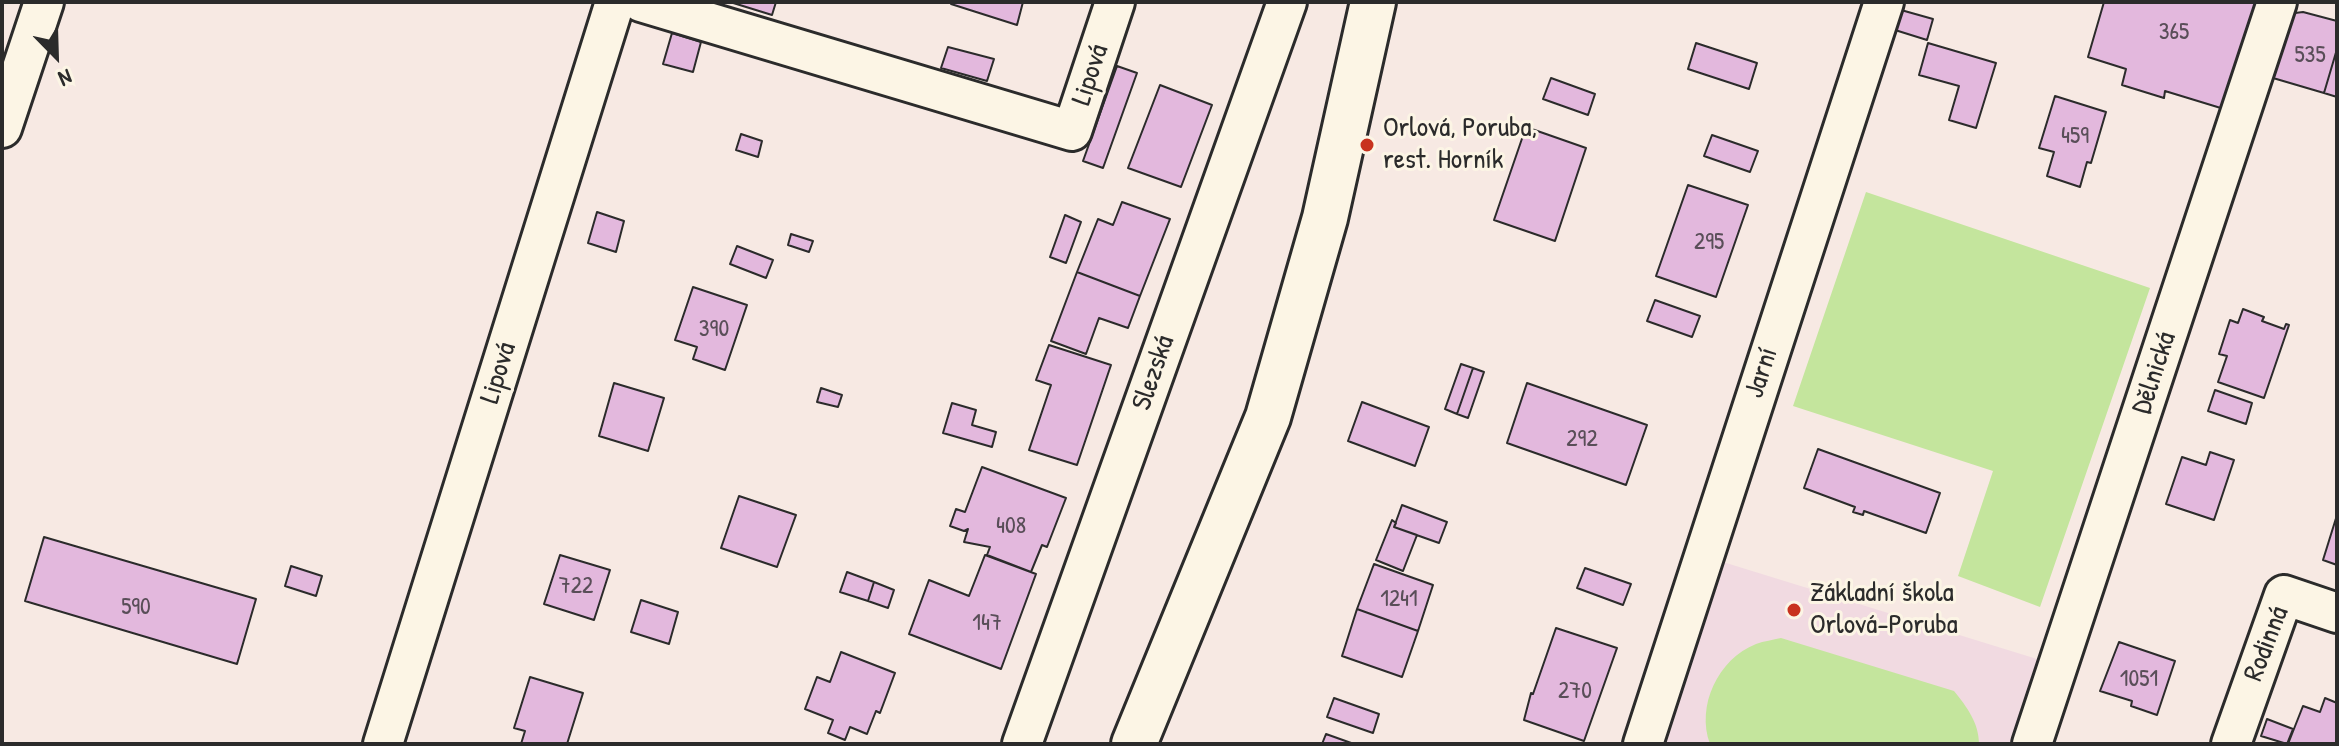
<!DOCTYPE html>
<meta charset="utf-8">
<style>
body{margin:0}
#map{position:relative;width:2339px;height:746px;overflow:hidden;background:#f7e9e3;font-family:"Patrick Hand",sans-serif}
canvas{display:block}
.frame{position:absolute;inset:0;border:4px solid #2b2b2b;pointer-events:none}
.north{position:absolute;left:16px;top:16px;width:80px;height:80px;-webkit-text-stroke:6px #fcf5e5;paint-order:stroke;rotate:157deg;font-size:22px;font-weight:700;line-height:32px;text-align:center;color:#2b2b2b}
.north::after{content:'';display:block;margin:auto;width:28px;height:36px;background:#2b2b2b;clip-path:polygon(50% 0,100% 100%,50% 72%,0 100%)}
</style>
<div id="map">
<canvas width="2339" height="746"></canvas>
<div class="frame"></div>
<div class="north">N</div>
</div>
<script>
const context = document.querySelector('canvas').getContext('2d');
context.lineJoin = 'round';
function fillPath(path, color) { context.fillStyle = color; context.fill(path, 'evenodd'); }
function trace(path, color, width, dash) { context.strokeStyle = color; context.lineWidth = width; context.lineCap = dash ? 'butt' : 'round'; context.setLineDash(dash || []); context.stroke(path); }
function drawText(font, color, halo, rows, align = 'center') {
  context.font = font + ' "Patrick Hand",sans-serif'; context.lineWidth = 6; context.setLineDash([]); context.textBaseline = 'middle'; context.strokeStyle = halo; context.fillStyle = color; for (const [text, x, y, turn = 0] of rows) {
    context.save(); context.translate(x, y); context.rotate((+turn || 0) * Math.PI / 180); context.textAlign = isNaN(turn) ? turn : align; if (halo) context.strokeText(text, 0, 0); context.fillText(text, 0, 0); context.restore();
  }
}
fillPath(new Path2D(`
 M1723,562L2037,659L2011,744H1666Z`), '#f1dae1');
fillPath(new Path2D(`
 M1866,192L2150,288L2040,607L1958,576L1993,471L1793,406Z
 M1781,638L1954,691C1967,707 1979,723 1979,744H1710C1696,706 1718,659 1756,644C1764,641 1773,640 1781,638Z`), '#c4e59d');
const building = new Path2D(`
 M730,2H776L772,15Z
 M951,2H1023L1017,25L951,4Z
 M2104,2H2256L2224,109L2165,91L2164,98L2122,85L2126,69L2088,57Z
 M1901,10L1933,19L1927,40L1895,30Z
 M2303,12L2337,21V49L2324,93L2273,78L2289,20L2295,13Z
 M672,33L701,42L693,72L663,64Z
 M1696,43L1757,63L1749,89L1688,69Z
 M1928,43L1996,63L1976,128L1949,120L1959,86L1919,75Z
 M948,47L994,59L987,81L941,68Z
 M2337,49V97L2324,93Z
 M1117,66L1137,73L1103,168L1083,161Z
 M1551,78L1595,94L1588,115L1543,99Z
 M1160,85L1212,105L1181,187L1128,168Z
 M2055,96L2106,112L2091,163L2087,162L2080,187L2047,176L2054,152L2039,148Z
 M1526,127L1586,148L1555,241L1494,220Z
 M741,134L762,141L758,157L736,150Z
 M1712,135L1758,151L1750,172L1704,156Z
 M1688,185L1748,205L1716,297L1656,276Z
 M1122,202L1170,219L1140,296L1077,272L1098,219L1113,225Z
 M597,212L624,221L616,252L588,243Z
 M1065,215L1081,222L1066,263L1050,257Z
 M791,234L813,241L809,252L788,245Z
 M737,246L773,260L766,278L730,264Z
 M1077,272L1140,296L1128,328L1099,318L1086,354L1051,341Z
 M693,287L747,305L725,370L693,359L697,347L675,340Z
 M1655,300L1700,316L1692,337L1647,321Z
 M2243,309L2264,317L2262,321L2284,329L2286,324L2289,325L2264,398L2218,382L2227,356L2219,354L2230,320L2238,323Z
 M1049,345L1111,365L1077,465L1029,450L1051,385L1036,380Z
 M1461,364L1473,368L1457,414L1445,409Z
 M1473,368L1484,372L1468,418L1457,414Z
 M614,383L664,398L648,451L599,436Z
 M1527,383L1647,425L1626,485L1507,443Z
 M821,388L842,395L838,407L817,402Z
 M2215,390L2252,403L2246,424L2208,411Z
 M1362,402L1429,427L1415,466L1348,441Z
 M952,403L976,410L972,425L996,432L992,447L943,433Z
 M1818,449L1940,493L1926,533L1864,511L1863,515L1853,512L1855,507L1804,488Z
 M2210,452L2234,460L2214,520L2166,504L2182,457L2206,465Z
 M982,467L1066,498L1047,547L1042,545L1031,572L987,555L990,547L964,542L968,529L964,531L950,526L956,509L965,512Z
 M739,496L796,515L777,567L721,548Z
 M1402,505L1447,522L1439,543L1394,527Z
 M2337,515V565L2323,560Z
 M1392,520L1396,523L1394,527L1417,535L1403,571L1376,560Z
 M44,537L256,599L237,664L25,601Z
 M560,555L610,570L594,620L544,604Z
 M985,555L1036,574L1001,669L909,634L929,580L969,596Z
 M1374,564L1433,585L1418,631L1357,609Z
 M291,566L322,576L316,596L285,586Z
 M1585,568L1631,584L1623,605L1577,588Z
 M847,572L874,582L868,601L840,592Z
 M874,582L894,590L888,608L868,601Z
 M641,600L678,612L669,644L631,632Z
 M1357,609L1418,631L1402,677L1342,656Z
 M1556,628L1617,648L1584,741L1524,720L1531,693L1533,694Z
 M2119,642L2175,661L2157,715L2131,706L2132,701L2100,691Z
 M841,652L895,673L880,713L876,711L867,734L850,727L845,740L828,733L833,720L805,709L817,677L830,682Z
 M530,677L583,693L567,744H521L525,731L514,728Z
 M1334,698L1379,714L1373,733L1327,717Z
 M2325,698L2337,703V744H2288L2303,706L2320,712Z
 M2267,719L2293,729L2287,744L2261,736Z
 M1326,734L1354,744H1322Z`);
fillPath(building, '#e3b8dd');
trace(building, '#2b2b2b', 2);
const minor = new Path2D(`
 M641,2L1072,131L1115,2
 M2,128L44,2
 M383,744L615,2
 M1022,744L1287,2
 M1643,744L1884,2
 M2032,744L2277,2
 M2231,744L2284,595L2337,613`);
const tertiary = new Path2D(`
 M1134,744L1268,417L1325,218L1373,2`);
trace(minor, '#2b2b2b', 44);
trace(tertiary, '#2b2b2b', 50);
trace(minor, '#fcf5e5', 38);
trace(tertiary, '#fcf5e5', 44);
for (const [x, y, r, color] of [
 [1367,145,8,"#c8321e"],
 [1794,610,8,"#c8321e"]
]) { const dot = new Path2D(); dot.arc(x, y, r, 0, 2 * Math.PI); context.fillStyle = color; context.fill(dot); trace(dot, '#fcf5e5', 3); }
drawText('24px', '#594e58', null, [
 ["365",2174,33],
 ["535",2310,56],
 ["459",2075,137],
 ["295",1709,243],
 ["390",714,330],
 ["292",1582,440],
 ["408",1011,527],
 ["722",576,587],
 ["1241",1399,600],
 ["590",136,608],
 ["147",987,624],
 ["1051",2139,680],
 ["270",1575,692]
]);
drawText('28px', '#2b2b2b', '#fcf5e5', [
 ["Lipová",1091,75,-72],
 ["Lipová",499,373,-73],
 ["Slezská",1154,373,-71],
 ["Jarní",1762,373,-72],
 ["Dělnická",2155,373,-72],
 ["Rodinná",2267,644,-69]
]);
drawText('28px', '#2b2b2b', '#fcf5e5', [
 ["Orlová, Poruba,",1383,129],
 ["rest. Horník",1383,161],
 ["Základní škola",1810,594],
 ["Orlová-Poruba",1810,626]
], 'left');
</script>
